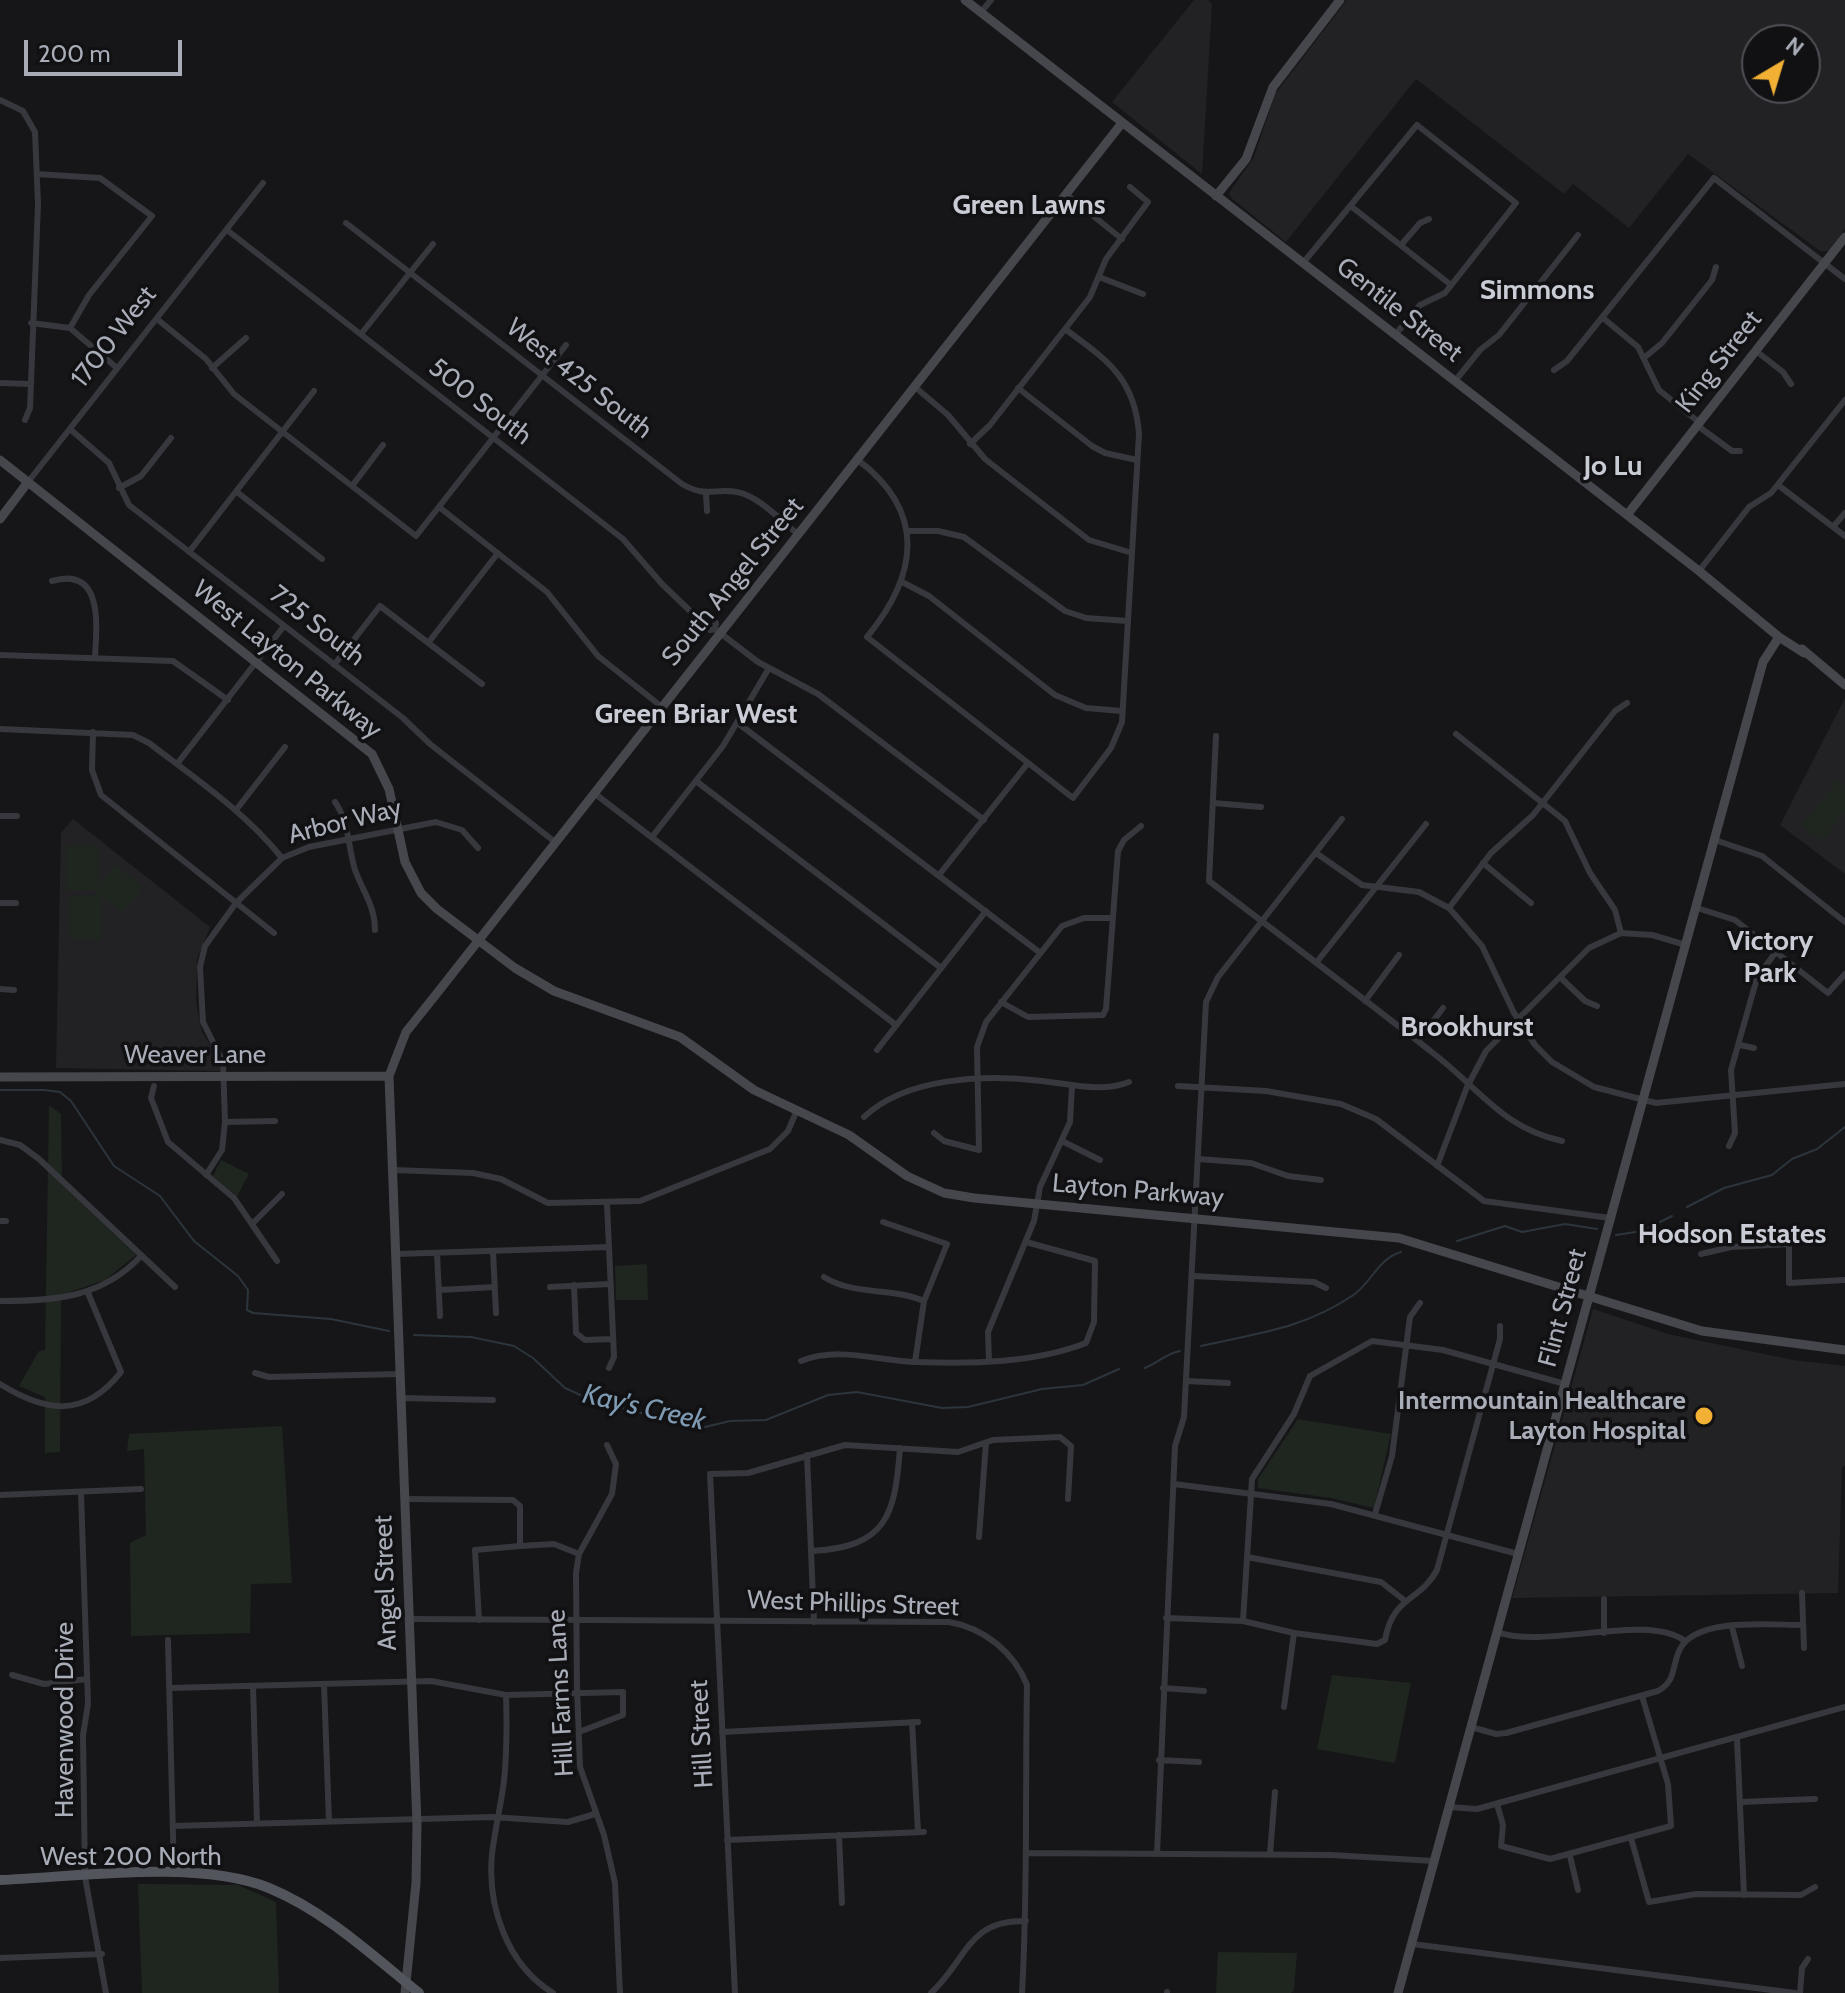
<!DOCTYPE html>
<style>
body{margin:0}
#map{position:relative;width:1845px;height:1993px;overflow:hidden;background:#161618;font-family:Cabin,sans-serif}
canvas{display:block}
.north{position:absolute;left:1741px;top:24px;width:80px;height:80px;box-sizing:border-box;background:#111113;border:2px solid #4d4f55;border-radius:50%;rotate:38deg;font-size:22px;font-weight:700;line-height:32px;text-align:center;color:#a8adb8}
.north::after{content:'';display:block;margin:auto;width:28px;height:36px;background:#f2b134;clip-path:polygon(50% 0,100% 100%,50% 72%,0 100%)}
.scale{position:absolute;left:24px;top:40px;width:158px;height:36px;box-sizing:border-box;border:4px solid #a8adb8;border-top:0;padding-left:10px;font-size:24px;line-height:28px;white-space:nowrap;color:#a8adb8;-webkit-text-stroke:6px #111113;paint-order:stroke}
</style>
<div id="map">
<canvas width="1845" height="1993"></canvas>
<div class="north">N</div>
<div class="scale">200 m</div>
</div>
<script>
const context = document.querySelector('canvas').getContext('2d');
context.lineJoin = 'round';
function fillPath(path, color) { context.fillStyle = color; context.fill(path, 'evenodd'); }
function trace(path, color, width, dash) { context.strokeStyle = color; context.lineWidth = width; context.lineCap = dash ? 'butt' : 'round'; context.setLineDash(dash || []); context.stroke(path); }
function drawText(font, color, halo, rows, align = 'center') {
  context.font = font + ' Cabin,sans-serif'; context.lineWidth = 7; context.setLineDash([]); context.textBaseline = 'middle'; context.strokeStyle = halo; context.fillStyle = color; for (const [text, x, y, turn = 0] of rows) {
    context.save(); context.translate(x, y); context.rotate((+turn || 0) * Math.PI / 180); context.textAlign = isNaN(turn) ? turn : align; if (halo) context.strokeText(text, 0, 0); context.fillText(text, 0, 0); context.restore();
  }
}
fillPath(new Path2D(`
 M1194,0H1208L1212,4L1202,174L1112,102Z
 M1347,0H1845V229L1828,251H1820L1688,154L1629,228L1573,184L1564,194L1416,79L1286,242L1231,198L1229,193L1254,157L1275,94ZM1757,40H1805V88H1757Z
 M1845,698V874L1780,825Z
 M73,819L210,927L197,959L196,1002L202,1032L219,1058L220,1071L56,1068L61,833Z
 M1593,1309L1668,1334L1793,1360L1845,1366V1466L1842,1467L1838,1593L1512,1598Z`), '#222225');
fillPath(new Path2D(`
 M1838,780L1845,786V812L1822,841L1802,825Z
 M67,846H98L99,885L115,865L141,886L140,893L122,912L101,897V940H70L69,896L99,895L94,890H67Z
 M49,1105L61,1114L62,1185L136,1255L105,1280L61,1295L60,1452L45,1453V1397L19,1386L39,1351L45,1350Z
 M221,1160L249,1174L237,1196L213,1176Z
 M647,1264L648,1300H616L615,1266Z
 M1298,1419L1391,1434L1374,1508L1331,1498L1258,1488V1479Z
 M282,1426L292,1583L251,1584L250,1633L131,1636L130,1543L146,1535L144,1449L127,1451L129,1434Z
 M1332,1675L1411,1683L1395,1763L1317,1749Z
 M138,1884L238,1885L276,1902L279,1993H142Z
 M1218,1952L1297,1953L1294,1990L1291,1993H1216Z`), '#1e261f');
trace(new Path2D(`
 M0,1090H44L60,1092L71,1101L114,1166L160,1196L194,1241L238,1276L248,1290L247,1310L253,1313L331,1319L389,1331
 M1687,1207L1724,1188L1772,1175L1792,1159L1817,1149L1845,1127
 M1616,1235L1642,1231L1672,1216
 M1457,1241L1505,1226L1522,1232L1565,1224L1597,1229
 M414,1335L471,1337L514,1346L533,1358L565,1388L587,1398L674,1422L705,1427L730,1421L766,1420L828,1395L857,1392L942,1408L968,1407L1042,1389L1083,1385L1119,1369
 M1201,1346C1258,1333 1302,1329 1352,1296C1372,1283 1377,1259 1401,1252
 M1145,1368C1159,1362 1165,1354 1180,1351`), '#2c353c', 2);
trace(new Path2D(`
 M981,12L991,0
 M0,100L23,111L35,132L38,204L30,408L25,420
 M37,174L100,178L152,216L89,295L70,328
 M1066,194L1122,239
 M1352,207L1451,285
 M346,223L682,484C706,498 713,488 737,492C759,496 782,522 799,535
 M227,230L623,539L662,584L710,630L715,629L758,662L818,694L984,820
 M1401,245L1420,223L1429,219
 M1303,263L1417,125L1516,203L1445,293L1420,305L1395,335
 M1099,277L1143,294
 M1603,318L1638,347L1659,390L1700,423
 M157,319L206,359L234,394L416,536L566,345
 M31,323L70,328L117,368
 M361,334L433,244
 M1756,351L1783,372L1791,384
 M1645,357L1662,343L1712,280L1716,267
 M212,368L246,338
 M1554,370L1567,361L1714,178L1845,279
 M1455,381L1480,350L1499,335L1578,235
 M0,383L30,384
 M915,387L948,415L985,459L1089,540L1132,553
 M1018,388L1092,446L1105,453L1137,460
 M1698,426L1732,451H1740
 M70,429L109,463L129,505L403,718L430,744L555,842
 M970,444L990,425L1090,297L1106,259L1148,202L1130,187
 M858,460C927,512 918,575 867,637L1073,798L1111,748L1122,722L1139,434C1135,378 1107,360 1065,329
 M28,482L263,183
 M1778,485L1845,536
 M352,486L383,445
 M119,488L141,476L171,438
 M237,492L322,559
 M706,494L707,511
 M439,507L547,592L598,656L662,707
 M1833,527L1845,513
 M908,531H938L964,537L1065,611L1086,618L1128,621
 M189,552L314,391
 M1699,571L1749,507L1771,493L1845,400
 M52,581C103,566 97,624 95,656
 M902,582L929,596L1055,695L1086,708L1122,711
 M699,617L705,615L716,623L715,629
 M428,643L498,553
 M0,655L173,661L228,700
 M334,665L380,606L482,684
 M739,724L1039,952
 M0,729L133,735L149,743C196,779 245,812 282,858
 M93,732L92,770L101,795L274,933
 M1456,734L1565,821L1590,873L1615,910L1621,933
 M1216,736L1209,881C1284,938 1359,995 1433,1053C1480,1089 1502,1128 1562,1141
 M177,764L284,626
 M696,781L941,968
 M594,793L896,1025
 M335,802C349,822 348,847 355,870C363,892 375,906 375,930
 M1213,803L1261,807
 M236,810L285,747
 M0,816H17
 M652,837L723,746L769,668
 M1715,840L1762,856L1845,922
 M1316,853L1362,885L1419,892L1449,908L1482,946L1514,1013L1535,1045L1552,1062L1594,1087L1656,1103L1845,1084
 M1483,863L1531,903
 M939,875L1028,763
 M0,903H16
 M1449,908L1491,853L1533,815L1615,711L1627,703
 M1697,908L1735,920L1828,993L1845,974
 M1316,963L1426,824
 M1560,977L1585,1001L1597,1006
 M0,989L14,990
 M1365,1001L1399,955
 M1001,1002L1028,1017L1103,1015L1106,1009L1118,851L1124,840L1141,826
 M1418,1041L1443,1008
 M1740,1045L1754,1048
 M877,1050L986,911
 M154,1086L151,1098L168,1142L234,1198L277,1261
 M1178,1086L1266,1091L1341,1104L1376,1119L1484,1201L1610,1218
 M864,1117C906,1077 987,1074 1042,1081C1070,1084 1102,1093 1129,1082
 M225,1122L275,1121
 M934,1133L944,1141L979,1150L977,1047L986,1022L1062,926L1084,918H1111
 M0,1140L20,1145L39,1159L175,1287
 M1062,1141L1100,1160
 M1729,1146L1735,1133L1731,1070L1757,978L1775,953
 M1198,1159L1251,1163L1288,1176L1321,1180
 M1437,1166L1467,1087L1486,1051L1589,948L1621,933L1652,935L1686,945
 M393,1170L473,1173L501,1179L548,1203L640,1201L770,1149L788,1131L797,1110
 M206,1175L222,1150L225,1122L223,1062L203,1022L200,967L205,946L236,903L282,858L309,847L436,822L462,830L478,848
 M607,1204L614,1357L609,1368
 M0,1221H6
 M883,1222L947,1244L924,1301L915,1362
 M252,1224L282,1194
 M1751,1225L1757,1245
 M493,1251L496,1313
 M437,1253L440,1316
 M396,1254L609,1247
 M1701,1254L1731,1247L1789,1244V1283L1845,1280
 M1193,1276L1314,1282L1326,1288
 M824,1277C854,1296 892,1287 924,1301
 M574,1285L576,1333L585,1340L613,1339
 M550,1287L610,1284
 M439,1290L495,1287
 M0,1301C54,1301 102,1298 141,1256
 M801,1361C839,1346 878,1361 917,1362C972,1364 1035,1363 1086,1343L1094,1322L1095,1261L1026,1242
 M989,1361L988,1332L1034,1221L1040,1187L1070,1122L1072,1086
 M255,1373L269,1377L400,1374
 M1186,1381L1228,1383
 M0,1384C45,1412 84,1419 121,1372L88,1293
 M400,1398L493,1400
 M607,1445L616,1464L612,1494L579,1554L576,1573L577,1687L580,1767L604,1835L615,1883L620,1993
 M807,1455L814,1622
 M1174,1484L1331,1504L1518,1554
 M81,1492L88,1704L83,1735L85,1877L106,1993
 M0,1495L141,1489
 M405,1499L513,1500L520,1506V1546L554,1544L579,1554
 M1375,1514L1392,1456L1410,1317L1420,1303
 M979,1537L986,1443
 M812,1551C887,1547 895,1515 900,1448
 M1247,1557L1381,1582L1404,1600
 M1802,1593L1804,1648
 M1604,1599V1633
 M1166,1618L1243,1621L1294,1633L1377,1644L1385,1640C1393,1595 1420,1602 1437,1570L1500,1339V1326
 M409,1619L949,1622C984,1628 1014,1652 1027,1685C1025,1788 1028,1890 1022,1993
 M479,1620L475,1550L520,1546
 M1243,1621L1252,1479L1294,1414L1310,1376L1372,1341L1443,1350L1565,1384
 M1732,1627L1742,1666
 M1497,1632C1546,1650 1646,1612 1685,1641
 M168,1640L174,1874
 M12,1675L44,1684L87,1679
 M324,1684L329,1821
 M253,1686L257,1823
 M170,1688L431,1681L506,1695L623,1692V1715L579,1732
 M1163,1688L1204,1691
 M506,1695C507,1724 507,1752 504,1781C501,1805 495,1829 492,1854C487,1906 507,1965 553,1993
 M1284,1707L1294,1633
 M912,1722L918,1832
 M1471,1727L1496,1734L1506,1733L1658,1691C1677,1680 1671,1667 1680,1649C1696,1617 1770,1625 1802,1625
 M722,1732L918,1722
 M1737,1738L1744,1895
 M1159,1760L1199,1762
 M1741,1802L1815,1799
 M1497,1804L1503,1825L1501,1846L1550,1859L1671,1826L1668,1784L1642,1696
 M1449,1807L1477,1809L1845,1707
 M173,1826L492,1817L568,1822L595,1814
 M839,1835L842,1903
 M1631,1838L1649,1902L1696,1894L1801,1895L1815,1887
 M727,1840L924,1832
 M1026,1853L1331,1855L1434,1861
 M1157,1854L1175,1446L1184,1417L1206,1002L1218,977L1342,819
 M1270,1854L1275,1792
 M1570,1856L1578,1890
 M1412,1944L1795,1993
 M0,1958L102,1954
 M735,1993L710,1474L748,1473L845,1445L958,1452L993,1440L1060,1437L1071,1446L1068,1499
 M931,1993C967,1960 968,1919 1026,1921
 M1167,1993V1992
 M1800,1993L1802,1968L1808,1959`), '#37383d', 6);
trace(new Path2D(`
 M965,0L1699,571L1779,637L1804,653
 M1216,196L1246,159L1273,87L1340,0
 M0,460L372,754L389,789L405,862L421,893L437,909L515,968L554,991L680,1037L754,1090L849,1135L907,1176L944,1193L974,1198L1399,1238L1702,1331L1845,1350
 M1627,515L1845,237
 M0,519L28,482
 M1802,649L1845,685
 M0,1077L389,1076
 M405,1993L416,1883L417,1825L389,1076L406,1032L434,997L1122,123
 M1398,1993L1763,662L1779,637`), '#45474d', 9);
trace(new Path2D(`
 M0,1880C77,1877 198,1859 269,1888C325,1911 372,1955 419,1993`), '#53555c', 10);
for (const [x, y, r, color] of [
 [1704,1416,10,"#f2b134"]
]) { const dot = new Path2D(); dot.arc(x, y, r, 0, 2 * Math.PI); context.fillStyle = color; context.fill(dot); trace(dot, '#111113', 3); }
drawText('26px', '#a8adb8', '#111113', [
 ["Gentile Street",1399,310,38],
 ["1700 West",114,337,-52],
 ["King Street",1719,362,-52],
 ["West 425 South",579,379,38],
 ["500 South",480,402,38],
 ["South Angel Street",733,582,-51],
 ["725 South",317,626,38],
 ["West Layton Parkway",287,660,39],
 ["Arbor Way",345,822,-14],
 ["Weaver Lane",195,1055],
 ["Layton Parkway",1138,1191,5],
 ["Flint Street",1563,1308,-75],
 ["Angel Street",386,1583,-92],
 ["West Phillips Street",853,1604,2],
 ["Hill Farms Lane",561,1693,-93],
 ["Havenwood Drive",65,1720,-90],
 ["Hill Street",702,1734,-93],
 ["West 200 North",131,1857]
]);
drawText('bold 26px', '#a8adb8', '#111113', [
 ["Intermountain Healthcare",1686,1401],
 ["Layton Hospital",1686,1431]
], 'right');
drawText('bold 28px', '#c9ccd4', '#111113', [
 ["Green Lawns",1029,206],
 ["Simmons",1537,291],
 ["Jo Lu",1613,467],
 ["Green Briar West",696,715],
 ["Victory",1770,942],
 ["Park",1770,974],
 ["Brookhurst",1467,1028],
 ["Hodson Estates",1732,1235]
]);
drawText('italic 28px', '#7f9bb3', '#111113', [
 ["Kay's Creek",644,1408,13]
]);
</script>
